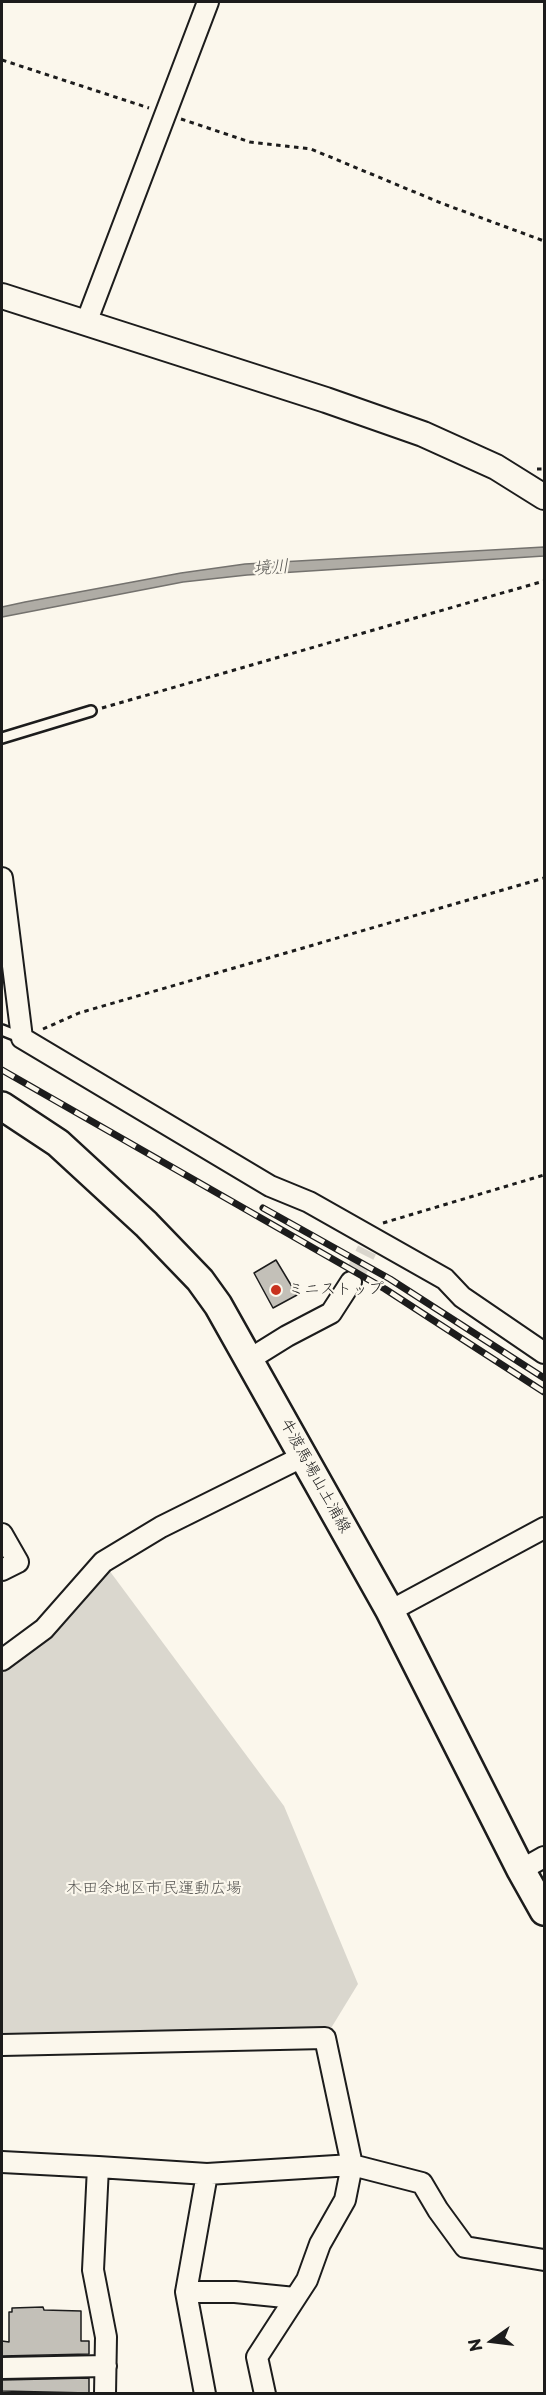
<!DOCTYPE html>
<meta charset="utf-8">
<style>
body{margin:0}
#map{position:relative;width:546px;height:2395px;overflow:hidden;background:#fbf7ec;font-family:"Playpen Sans",sans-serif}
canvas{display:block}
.frame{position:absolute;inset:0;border:3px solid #1c1c1c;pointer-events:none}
.north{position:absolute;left:462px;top:2311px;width:60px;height:60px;-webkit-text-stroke:4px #fbf7ec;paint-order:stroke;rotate:256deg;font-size:16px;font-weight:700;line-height:24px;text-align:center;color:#1c1c1c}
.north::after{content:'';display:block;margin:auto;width:21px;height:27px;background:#1c1c1c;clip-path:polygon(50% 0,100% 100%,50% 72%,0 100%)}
</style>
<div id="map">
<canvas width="546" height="2395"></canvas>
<div class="frame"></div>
<div class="north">N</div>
</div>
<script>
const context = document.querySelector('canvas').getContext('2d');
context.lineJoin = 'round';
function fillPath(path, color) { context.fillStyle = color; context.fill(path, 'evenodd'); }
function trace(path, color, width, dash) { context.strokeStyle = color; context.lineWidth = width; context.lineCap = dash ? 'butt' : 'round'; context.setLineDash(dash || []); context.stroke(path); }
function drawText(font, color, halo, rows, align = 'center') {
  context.font = font + ' "Playpen Sans","Klee One",sans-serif'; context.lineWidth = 4.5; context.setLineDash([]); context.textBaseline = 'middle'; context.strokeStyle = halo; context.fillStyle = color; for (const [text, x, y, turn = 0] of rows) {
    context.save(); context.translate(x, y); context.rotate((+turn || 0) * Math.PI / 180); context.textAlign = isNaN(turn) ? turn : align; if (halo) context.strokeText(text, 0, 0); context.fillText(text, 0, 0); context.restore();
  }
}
fillPath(new Path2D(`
 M103,1562L284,1806L358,1984L325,2038L2,2045V1660Z`), '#dad7ce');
const water = new Path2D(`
 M544,547V556L247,575L183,582L2,617V607L25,602L181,573L245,564Z`);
fillPath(water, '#afaca5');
trace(water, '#74726e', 1.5);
const building = new Path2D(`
 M276,1260L297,1295L273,1308L254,1273Z
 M43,2307L44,2310L81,2311V2341H89V2354L2,2356V2341L9,2342V2312H12V2308Z
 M89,2378V2393L2,2391V2380Z`);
fillPath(building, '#c3c0b8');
trace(building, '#1c1c1c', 1.5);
trace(new Path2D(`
 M351,1282L367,1250`), '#dad6cd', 20, [20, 10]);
const service = new Path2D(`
 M2,738L91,711
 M2,1030L22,1038`);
const minor = new Path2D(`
 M86,323L208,2
 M2,878L22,1038L270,1186L309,1202L445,1279L462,1297L544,1353
 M250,1359L287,1336L331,1313L351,1282
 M2,1534L18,1562L2,1570
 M390,1611L544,1528
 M2,1660L44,1629L103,1562L161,1527L304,1456
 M521,1870L544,1857
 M2,2045L325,2038L352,2165L345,2200L320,2244L307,2280L257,2357L265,2394
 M2,2162L98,2167
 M186,2292H235L295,2298
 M2,2368L106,2366
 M105,2394L106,2337L93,2270L98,2167L207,2174L352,2165L422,2183L438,2210L465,2247L544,2260
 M205,2394L186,2292L207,2174`);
const tertiary = new Path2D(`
 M2,296L326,400L423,434L496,467L544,497`);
const secondary = new Path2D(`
 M2,1106L58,1143L146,1224L200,1280L218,1305L390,1611L521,1870L544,1911`);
trace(service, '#1c1c1c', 14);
trace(minor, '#1c1c1c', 24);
trace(tertiary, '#1c1c1c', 28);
trace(secondary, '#1c1c1c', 32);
trace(new Path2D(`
 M2,60L149,108
 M181,119L250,142L311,149L441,203L544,241
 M537,469H544
 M102,708L544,581
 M43,1029L79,1013L544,878
 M383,1223L544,1175`), '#1c1c1c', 3, [4.5, 4.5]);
trace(service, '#fbf7ec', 9);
trace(minor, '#fbf7ec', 20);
trace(tertiary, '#fbf7ec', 24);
trace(secondary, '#fbf7ec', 27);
const rail = new Path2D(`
 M2,1070L385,1289L544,1392
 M263,1208L390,1279L544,1378`);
trace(rail, '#1c1c1c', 7);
trace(rail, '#fbf7ec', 4.5, [14]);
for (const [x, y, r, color] of [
 [276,1290,6,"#c8321e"]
]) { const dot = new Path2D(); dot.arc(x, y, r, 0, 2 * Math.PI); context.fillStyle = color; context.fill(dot); trace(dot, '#fbf7ec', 2); }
drawText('16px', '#1c1c1c', '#fbf7ec', [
 ["ミニストップ",288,1290]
], 'left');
drawText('16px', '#1c1c1c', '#fbf7ec', [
 ["牛渡馬場山土浦線",315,1476,61]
]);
drawText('16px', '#555451', '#fbf7ec', [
 ["木田余地区市民運動広場",154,1889]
]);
drawText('italic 18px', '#575653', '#fbf7ec', [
 ["境川",271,568,-4]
]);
</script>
